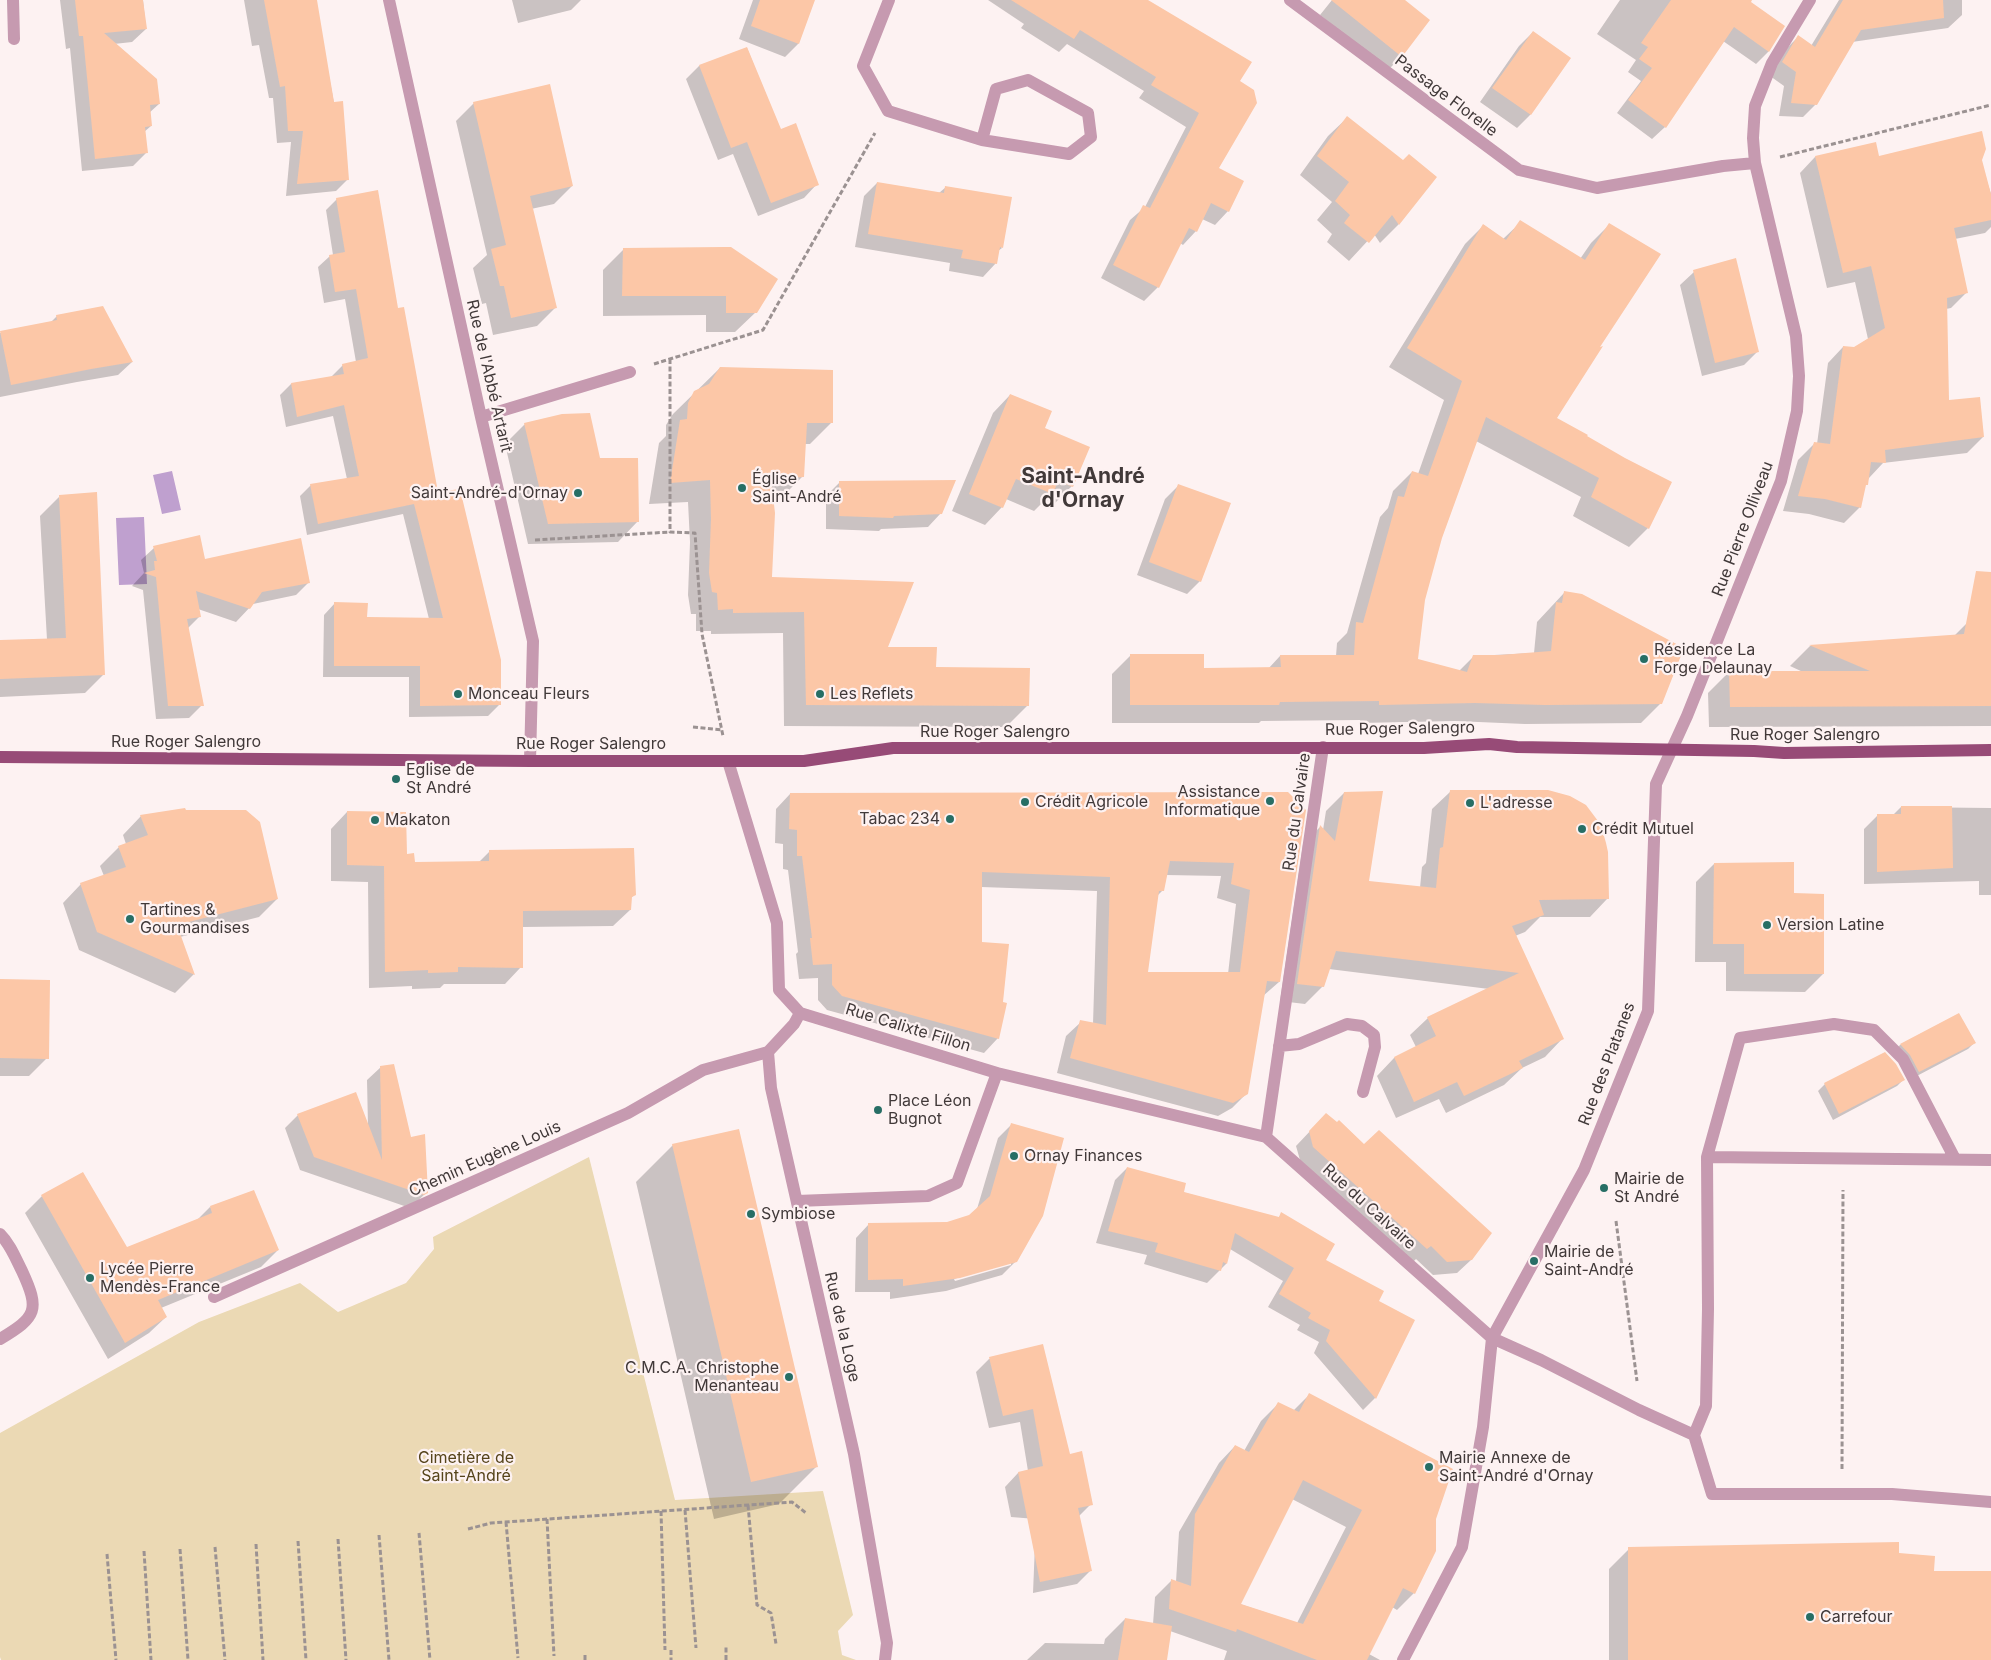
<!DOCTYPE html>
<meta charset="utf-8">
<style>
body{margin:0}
canvas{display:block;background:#fdf2f2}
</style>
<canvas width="1991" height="1660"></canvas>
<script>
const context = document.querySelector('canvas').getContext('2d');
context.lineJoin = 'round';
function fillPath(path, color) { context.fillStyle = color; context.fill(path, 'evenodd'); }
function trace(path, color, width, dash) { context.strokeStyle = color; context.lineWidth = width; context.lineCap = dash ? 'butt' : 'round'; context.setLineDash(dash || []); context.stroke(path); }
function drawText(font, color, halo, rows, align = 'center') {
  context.font = font + ' Inter,sans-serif'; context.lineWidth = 4.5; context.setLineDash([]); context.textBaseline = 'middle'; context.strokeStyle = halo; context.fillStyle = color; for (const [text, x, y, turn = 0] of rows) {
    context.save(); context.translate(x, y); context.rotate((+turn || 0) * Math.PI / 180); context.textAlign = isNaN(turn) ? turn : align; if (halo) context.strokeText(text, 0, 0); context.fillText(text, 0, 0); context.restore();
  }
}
fillPath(new Path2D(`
 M589,1157L675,1500L823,1491L853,1615L838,1631L842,1655L856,1660H1L0,1657V1433L199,1322L300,1283L338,1312L406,1283L434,1249L433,1237Z`), '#ebd9b4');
fillPath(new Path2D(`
 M172,471L181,510L162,514L153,475Z
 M144,517L147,584L119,585L116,518Z`), '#bfa0cf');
fillPath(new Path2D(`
 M60,0H143L146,29L132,42L114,44L159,104L149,113L151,126L144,132L146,153L133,166L82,171L70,48L66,49Z
 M244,0H315L348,179L336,191L286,196L291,142L277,143L273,98H269L259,45L252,46Z
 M512,0H581L571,10L518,23Z
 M753,0H813L798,44L785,57L739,39Z
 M988,0H1146L1238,82L1217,168L1228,211L1215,225L1202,219L1196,231L1183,245L1180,243L1158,287L1144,301L1101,278L1130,220L1145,207L1186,127L1139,98L1144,91L1067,44L1059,52L1021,28L1024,24Z
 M1332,0H1403L1402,56L1388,70L1320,15Z
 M1620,0H1745L1783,26L1768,52L1756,64L1723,41L1665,127L1652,139L1617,113L1641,81L1628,72L1636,60L1597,34Z
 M1839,0H1962V15L1948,28L1852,42L1816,104L1803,117L1779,116L1784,86L1770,76L1785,50L1798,37L1811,46Z
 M1533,32L1569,59L1530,115L1517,128L1480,102L1519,46Z
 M747,48L780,130L817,184L804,198L758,216L733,154L718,160L686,79L699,66Z
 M474,103L572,186L554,204L531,209L555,308L537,326L493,335L486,303L482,304L473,268L487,255L456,121Z
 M1347,118L1403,162L1435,177L1398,225L1380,243L1374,234L1349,261L1327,242L1332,234L1317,220L1332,202L1300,175L1328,136Z
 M1815,157L1980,160L1991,194V227L1985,233L1955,239L1967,292L1951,308L1946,309L1948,401L1983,437L1967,453L1883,463L1869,478L1864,487L1860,507L1844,523L1809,514L1783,511L1798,460L1814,444H1817L1828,363L1843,347L1854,348L1868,339L1855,282L1827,288L1800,173Z
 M877,183L939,193L946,187L1002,248L998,251L996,263L983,277L949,271L950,263L855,247L864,196Z
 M337,199L397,310L437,493L499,705L488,716L409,717V677H323L324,615L335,603L366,618L429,619L403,514L307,535L300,496L311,485L347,479L333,416L286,427L280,395L291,384L331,377L343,365L356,362L345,299L324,303L318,267L330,256L333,255L326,210Z
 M1521,222L1580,259L1591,243L1610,224L1597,349L1556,419L1624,459L1671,483L1648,528L1629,547L1573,516L1581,497L1476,441L1441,537L1424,600L1417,660L1459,671L1474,656L1534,653L1537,622L1564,593L1661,703L1641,723L1525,724L1455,721L1360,723V720L1261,721L1259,723H1112V674L1131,655L1202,669H1268L1280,656H1336L1337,643L1347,633L1380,517L1388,508L1393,491L1412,472L1418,474L1444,400L1389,367L1465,244L1484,225L1503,239Z
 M731,248L756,312L735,332H706V315L603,316V270L623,250Z
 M1694,272L1757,352L1744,365L1702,376L1680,285Z
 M57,316L132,362L118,375L77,382L0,397V333L50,323Z
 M720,368L832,422L810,444H805L803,476L781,498L772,499L771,579L886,649L1028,705L1006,727L784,726L783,633L711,634V631H696V614H691L688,595L690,542L688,502L649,504L659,443L666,436V425L673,414Z
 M1010,395L1043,429L1072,486L1054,504L1045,500L1034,511L1006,499L1002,507L985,525L952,511L993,413Z
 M525,424L599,460L638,521L618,542L528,544L505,444Z
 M840,482L941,513L928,527L881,529L879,531L826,529V496Z
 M1178,486L1200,581L1187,594L1137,575L1165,499Z
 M59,497L104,674L85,693L0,697V641L47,640L40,516Z
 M154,548L204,561L309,582L296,595L253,604L236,622L198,609L200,616L188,628L202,705L189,718L156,719L143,590L132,586L144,573L141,560Z
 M1967,623L1991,624V726L1709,727L1708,693L1729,672H1803L1790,666L1810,646L1954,636Z
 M1450,792L1607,899L1590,917H1540L1525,932L1515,936L1562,1039L1545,1057L1522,1068L1504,1085L1446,1113L1439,1099L1396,1118L1377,1076L1394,1058L1416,1047L1410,1035L1428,1018L1489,989L1329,969L1323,986L1305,1004L1280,1001L1303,844L1320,827L1323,830L1326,811L1344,793L1367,882L1420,888L1422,867L1426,863L1432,809Z
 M790,794H1288L1279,982L1263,996L1247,1093L1232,1108L1218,1116L1057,1073L1066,1036L1081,1022L1093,1024L1097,891L981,887V943L998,1038L984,1053L827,1010L818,1000V978L799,979L796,954L798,952L788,870L783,869V844L775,843L776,809ZM1166,875L1221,876L1217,898L1236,904L1228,974H1147L1157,896L1163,890Z
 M1901,807L1991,808V895H1979V881L1864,884V829L1877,816L1893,815Z
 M185,811L277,899L259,917L180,937L194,974L175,993L79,950L63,903L81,884L104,876L100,866L119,847L126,844L123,835L141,816Z
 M347,812L414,864L478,863L490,851L634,895L630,899V910L613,926L522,927L521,967L505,984H444L440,988L412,989V986L369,988L368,882L331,881V829Z
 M1714,864L1792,894L1823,974L1805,992L1726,991V962H1695L1696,882Z
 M0,980L47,1058L29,1076H0Z
 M1959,1015L1974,1043L1968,1049L1913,1078L1894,1051L1900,1045Z
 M1884,1054L1903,1080L1897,1086L1833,1120L1818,1091L1825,1084Z
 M381,1067L410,1138L426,1193L410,1208L300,1170L285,1128L298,1115L368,1127L367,1080Z
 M1011,1125L1016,1261L1002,1275L946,1291L890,1299V1292H855L856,1238L869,1224L947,1223L970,1216L977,1209L998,1138ZM1011,1262V1265L955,1281L954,1279Z
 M1313,1128L1471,1260L1457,1273L1433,1275L1416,1259L1413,1262L1300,1160L1296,1146Z
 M673,1145L816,1467L779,1504L714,1519L636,1182Z
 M1127,1168L1182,1192L1278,1218L1282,1214L1324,1260L1377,1302L1413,1320L1375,1398L1363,1410L1314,1353L1319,1342L1297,1330L1300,1325L1268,1307L1283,1281L1230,1249L1226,1264L1207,1283L1144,1264L1147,1255L1096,1243L1115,1180Z
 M42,1196L126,1249L196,1221L210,1207L278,1250L261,1267L161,1308L166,1317L149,1333L108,1359L25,1213Z
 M1042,1346L1069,1455L1091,1504L1079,1516L1091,1570L1077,1584L1033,1593L1036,1519L1011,1517L1005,1487L1018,1473L1028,1471L1020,1422L989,1428L976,1372L989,1359Z
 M1309,1395L1435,1519L1414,1593L1397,1610L1392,1607L1369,1654L1380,1660H1224L1227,1651L1170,1631L1165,1660H1027L1045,1643L1104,1644L1105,1639L1125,1619L1153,1624L1155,1597L1172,1580L1176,1582L1179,1532L1219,1463L1235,1446L1244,1451L1261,1421L1278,1404L1293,1411ZM1292,1499L1346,1527L1297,1623L1240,1604Z
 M1629,1549L1898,1554L1933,1572H1991V1660H1609V1569Z`), '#0003');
fillPath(new Path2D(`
 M75,0H143L147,29L104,33L157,79L160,104L150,105L152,126L145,127L148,153L95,159L83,36H79Z
 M264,0H317L334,102L343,101L349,180L297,184L303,131H288L285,86L280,87Z
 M760,0H815L799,44L751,26Z
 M1011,0H1148L1252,62L1240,81L1254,90L1257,103L1219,168L1244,181L1229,212L1211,203L1197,232L1189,228L1159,288L1113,265L1143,205L1150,208L1199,113L1151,85L1156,77L1080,30L1074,39Z
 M1331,0H1405L1430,20L1402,57Z
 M1671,0H1752L1751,2L1785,26L1769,52L1734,27L1666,128L1628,100L1652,68L1639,59L1648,47L1641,43Z
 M1843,0H1943L1944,18L1861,30L1817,105L1791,103L1796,72L1782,62L1798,35L1815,47Z
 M1533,31L1571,58L1531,115L1492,88Z
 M747,47L781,129L796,123L819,185L771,203L747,142L731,148L699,65Z
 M550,84L573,186L530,196L557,308L511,318L504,286H500L491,249L506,245L473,102Z
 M1347,116L1403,160L1409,154L1437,177L1399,225L1392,215L1369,243L1344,223L1350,215L1335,201L1349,182L1317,156Z
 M1982,131L1986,149L1982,160L1991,194V220L1954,228L1968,293L1947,298L1949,400L1980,397L1984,437L1885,450L1886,463L1871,462L1868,485H1866L1861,508L1825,499L1798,496L1814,442L1830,444L1843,346L1854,347L1885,328L1871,266L1843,273L1815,156L1876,142L1879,156Z
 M877,182L944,193L945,186L1012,197L1003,248L1000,247L997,264L961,258L963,250L868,234Z
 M378,190L398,308L404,307L438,492L460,489L501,660V705L420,706V666H334V602L368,603L367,617L443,618L414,504L318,524L310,484L359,476L344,405L297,417L291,383L344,374L342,364L368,358L356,289L335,292L329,255L345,252L336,198Z
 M1520,220L1585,260L1609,223L1661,254L1600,347L1603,346L1557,418L1588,435L1587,436L1625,458L1672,482L1649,529L1591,497L1599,478L1486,417L1442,538L1425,600L1418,659L1467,672L1473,655H1500L1551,651L1556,602L1562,603L1564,591L1582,594L1684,648L1662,704L1545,705L1475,703L1379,705V701L1280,702L1279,705H1130V654H1204V668L1281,667L1280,655H1354L1356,622L1363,623L1398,496L1404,497L1412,471L1428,476L1462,381L1407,348L1483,224L1506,240Z
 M724,247H731L778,279L757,313H726V296H622L623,248Z
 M1736,258L1759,352L1715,363L1693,270Z
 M103,306L133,362L91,369L11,385L0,331L57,320L56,315Z
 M720,367L833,370V423H807L804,477L771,479L775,513L772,577L914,582L888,647H937L936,667L1030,668L1029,706L806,705L804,612L733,613V609L718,610L717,593L712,592L709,573L711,519L710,480L670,483L680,420L687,419L688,403L694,391L709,384Z
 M1010,394L1052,411L1045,428L1090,447L1073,487L1058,481L1053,494L1016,479L1003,508L969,494Z
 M590,413L600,458H638L639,522L548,524L524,423L562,414Z
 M956,480L942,514L894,516L893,518L839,516V481Z
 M1178,484L1231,503L1201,582L1149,562Z
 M97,492L105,675L0,679V640L66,638L59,495Z
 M200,535L205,559L301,538L310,583L262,592L250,609L196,591L201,617L187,619L204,706H168L156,577L144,573L155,570L154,561H157L153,546Z
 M1976,571L1991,572V706L1730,707L1729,671H1870L1809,645L1964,634Z
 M1450,790H1548L1570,796L1586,805L1601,825L1606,843L1608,852L1609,899L1539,900L1544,915L1512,926L1564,1039L1519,1061L1523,1068L1464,1096L1457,1082L1414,1102L1394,1057L1436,1036L1427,1017L1519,973L1336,951L1324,987L1297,984L1320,825L1335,841L1344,792L1383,791L1369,881L1436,888L1440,848L1443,847Z
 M1288,792L1306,810L1280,982L1267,981L1248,1094L1233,1103L1070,1058L1080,1020L1106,1025L1110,877L982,872V942L1009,944L1003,1002L1007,1003L999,1039L842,996L832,985V964L813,965L810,938H812L802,856H797V830L789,829L790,793ZM1170,861L1234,863L1231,884L1250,890L1240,972H1148L1159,891H1164Z
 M1901,806H1952L1953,868L1877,872V814H1901Z
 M185,808L186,810H246L260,822L278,899L177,925L195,975L97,932L80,883L126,867L118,846L148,835L140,815Z
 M347,811L406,812L407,854L414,853L415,862L489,861V850L634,848L636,895L632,897L631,910L523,911V968L458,967V972L428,973V970L385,972L384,866L347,865Z
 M1794,862V893L1824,894V974H1744V944H1713L1714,863Z
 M0,979L50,980L49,1059L0,1058Z
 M1959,1013L1976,1043L1919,1072L1910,1055L1900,1044Z
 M1885,1052L1896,1064L1905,1080L1839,1114L1824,1083Z
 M394,1064L411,1137L425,1134L428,1193L424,1195L314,1157L297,1114L356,1092L382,1160L380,1066Z
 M1326,1113L1337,1122L1339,1120L1364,1144L1379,1130L1492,1233L1472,1260L1447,1262L1431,1246L1427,1249L1313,1147L1309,1131Z
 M1011,1123L1064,1138L1043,1216L1017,1262L960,1278L903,1286V1279L868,1280V1223L947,1222L969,1215L990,1196Z
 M739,1129L818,1467L751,1482L672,1144Z
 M1127,1167L1186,1183L1184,1192L1279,1217L1281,1212L1335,1244L1326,1260L1384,1291L1379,1301L1415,1320L1376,1399L1326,1341L1330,1330L1308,1318L1311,1313L1279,1294L1294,1268L1235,1233L1227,1264L1223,1262L1221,1271L1155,1252L1158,1243L1108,1231Z
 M83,1172L127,1247L212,1213L210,1206L254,1190L279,1250L158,1300L167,1317L125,1343L41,1195Z
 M1043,1344L1070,1454L1082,1451L1093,1505L1078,1508L1092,1571L1040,1582L1018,1472L1043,1466L1033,1409L1003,1416L989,1357Z
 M1309,1393L1453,1469L1436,1519V1551L1415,1594L1403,1588L1367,1660H1317L1237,1629L1236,1632L1169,1609L1171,1579L1191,1586L1195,1514L1235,1445L1249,1452L1278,1402L1299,1412ZM1303,1480L1362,1510L1303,1624L1241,1604Z
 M1899,1542V1553L1935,1556L1934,1571H1991V1660H1628V1547Z
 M1125,1618L1172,1626L1167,1660H1118Z`), '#fcc7a7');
trace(new Path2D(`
 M1780,157L1991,105
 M670,359V532L695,533L702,634L723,736
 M654,364L763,330L875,133
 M535,540L670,532
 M693,727L722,730
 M1616,1221L1637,1381
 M1842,1469L1843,1190
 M748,1505L757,1605L771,1613L776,1644
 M685,1510L696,1648
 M661,1511L665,1650
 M547,1519L554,1656
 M506,1522L518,1658
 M468,1529L491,1523L792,1502L806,1513
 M419,1533L430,1660
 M379,1535L389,1660
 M338,1539L346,1660
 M298,1541L306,1660
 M256,1544L263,1660
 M215,1547L225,1660
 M180,1549L188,1660
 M144,1551L151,1660
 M107,1554L116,1660
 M671,1650V1660
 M585,1655V1660
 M726,1660V1647`), '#9b9292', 3, [5, 2.5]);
trace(new Path2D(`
 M13,0L14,39
 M389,0L481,417L533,641L530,761
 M889,0L863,66L888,111L982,140L1069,154L1091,137L1088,113L1028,80L996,89L982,140
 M1290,0L1519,170L1597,188L1723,166L1755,163
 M481,417L630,372
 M728,761L777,923L779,990L800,1013L997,1073L1266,1137L1492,1338L1541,1360L1639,1410L1694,1435
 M800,1013L794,1024L768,1052L771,1088L854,1454L887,1643L885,1660
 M1279,1046L1299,1044L1347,1024L1362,1026L1374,1035L1375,1047L1363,1092
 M1266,1137L1323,747
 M1707,1157L1991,1160
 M1955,1159L1903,1059L1874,1030L1834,1024L1740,1038L1707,1157L1708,1309L1706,1406L1694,1435L1712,1494H1892L1991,1502
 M797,1201L928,1196L957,1183L997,1073
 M0,1234C10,1244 15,1257 22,1271C40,1310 37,1317 0,1339
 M214,1297L628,1113L703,1070L768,1052
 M1403,1660L1462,1547L1483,1427L1492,1338L1584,1170L1648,1011L1656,784L1687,716L1781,481L1797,411L1799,376L1796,336L1755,163L1753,138L1755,106L1772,63L1810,0`), '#c69ab0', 12);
trace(new Path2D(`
 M0,757L530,761H804L893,748H1424L1489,744L1517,747L1754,751L1784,753L1991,750`), '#974b77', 12);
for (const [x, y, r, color] of [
 [742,488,5,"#276e65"],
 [578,493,5,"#276e65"],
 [1644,659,5,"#276e65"],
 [458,694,5,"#276e65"],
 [820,694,5,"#276e65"],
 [396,779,5,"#276e65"],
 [1270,801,5,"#276e65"],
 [1025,802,5,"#276e65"],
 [1470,803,5,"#276e65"],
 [950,819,5,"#276e65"],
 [375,820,5,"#276e65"],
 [1582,829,5,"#276e65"],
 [130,919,5,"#276e65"],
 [1767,925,5,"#276e65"],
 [878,1110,5,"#276e65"],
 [1014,1156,5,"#276e65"],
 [1604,1188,5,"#276e65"],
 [751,1214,5,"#276e65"],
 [1534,1261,5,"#276e65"],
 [90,1278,5,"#276e65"],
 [789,1377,5,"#276e65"],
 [1429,1467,5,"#276e65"],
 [1810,1617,5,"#276e65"]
]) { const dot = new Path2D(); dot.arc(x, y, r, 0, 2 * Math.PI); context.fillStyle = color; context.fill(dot); trace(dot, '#fdf2f2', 2); }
drawText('16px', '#413939', '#fdf2f2', [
 ["Passage Florelle",1446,96,37],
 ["Rue de l'Abbé Artarit",489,376,77],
 ["Rue Pierre Olliveau",1743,529,-69],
 ["Rue Roger Salengro",1400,729,-1],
 ["Rue Roger Salengro",995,732],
 ["Rue Roger Salengro",1805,735],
 ["Rue Roger Salengro",186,742],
 ["Rue Roger Salengro",591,744],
 ["Rue du Calvaire",1297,812,-82],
 ["Rue Calixte Fillon",908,1028,17],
 ["Rue des Platanes",1607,1064,-69],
 ["Chemin Eugène Louis",485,1159,-24],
 ["Rue du Calvaire",1369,1207,42],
 ["Rue de la Loge",842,1327,77]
]);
drawText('16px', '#413939', '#fdf2f2', [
 ["Église",752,479],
 ["Saint-André",752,497],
 ["Saint-André-d'Ornay",568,493,"right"],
 ["Résidence La",1654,650],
 ["Forge Delaunay",1654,668],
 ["Monceau Fleurs",468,694],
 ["Les Reflets",830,694],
 ["Eglise de",406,770],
 ["St André",406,788],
 ["Assistance",1260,792,"right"],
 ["Informatique",1260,810,"right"],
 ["Crédit Agricole",1035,802],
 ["L'adresse",1480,803],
 ["Tabac 234",940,819,"right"],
 ["Makaton",385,820],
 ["Crédit Mutuel",1592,829],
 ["Tartines &",140,910],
 ["Gourmandises",140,928],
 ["Version Latine",1777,925],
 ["Place Léon",888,1101],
 ["Bugnot",888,1119],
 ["Ornay Finances",1024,1156],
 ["Mairie de",1614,1179],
 ["St André",1614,1197],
 ["Symbiose",761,1214],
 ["Mairie de",1544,1252],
 ["Saint-André",1544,1270],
 ["Lycée Pierre",100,1269],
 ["Mendès-France",100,1287],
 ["C.M.C.A. Christophe",779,1368,"right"],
 ["Menanteau",779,1386,"right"],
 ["Mairie Annexe de",1439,1458],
 ["Saint-André d'Ornay",1439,1476],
 ["Carrefour",1820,1617]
], 'left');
drawText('16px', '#56441b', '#fdf2f2', [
 ["Cimetière de",466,1458],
 ["Saint-André",466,1476]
]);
drawText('bold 21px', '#413939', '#fdf2f2', [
 ["Saint-André",1083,477],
 ["d'Ornay",1083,501]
]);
</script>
